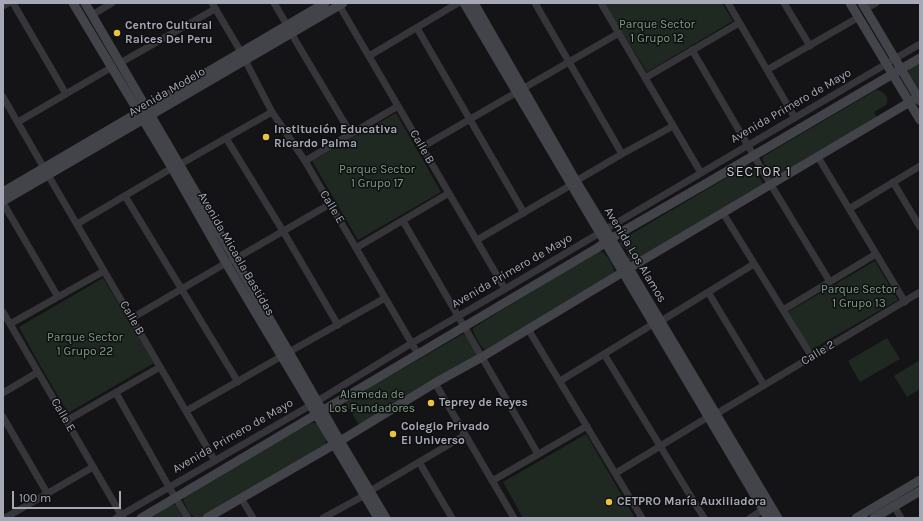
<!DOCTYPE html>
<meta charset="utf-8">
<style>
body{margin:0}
#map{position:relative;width:923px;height:521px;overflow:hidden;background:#141416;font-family:Karla,sans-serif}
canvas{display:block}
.frame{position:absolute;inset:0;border:4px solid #a6a9b5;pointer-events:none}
.scale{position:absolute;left:12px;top:491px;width:109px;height:18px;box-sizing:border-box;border:2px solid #a6a9b5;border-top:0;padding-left:5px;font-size:12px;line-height:14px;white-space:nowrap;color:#a6a9b5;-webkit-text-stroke:3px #0f0f11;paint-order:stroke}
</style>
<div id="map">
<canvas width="923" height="521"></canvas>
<div class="frame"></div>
<div class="scale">100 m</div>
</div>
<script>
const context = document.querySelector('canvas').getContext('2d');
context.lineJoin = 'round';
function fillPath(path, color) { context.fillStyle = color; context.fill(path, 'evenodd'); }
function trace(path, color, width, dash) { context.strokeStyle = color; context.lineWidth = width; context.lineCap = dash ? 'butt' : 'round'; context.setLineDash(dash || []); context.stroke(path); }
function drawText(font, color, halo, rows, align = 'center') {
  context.font = font + ' Karla,sans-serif'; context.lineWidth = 3; context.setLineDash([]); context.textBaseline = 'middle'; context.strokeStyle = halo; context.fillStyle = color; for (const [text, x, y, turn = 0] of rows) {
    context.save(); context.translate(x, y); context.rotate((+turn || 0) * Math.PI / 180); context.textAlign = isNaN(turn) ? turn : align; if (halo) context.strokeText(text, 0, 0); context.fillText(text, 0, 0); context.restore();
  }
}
fillPath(new Path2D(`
 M604,3H722L733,21L647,72Z
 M920,63V92L909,74V70Z
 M876,90C884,91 890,97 886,105L874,112L877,118L775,179L772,178L762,159L764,156Z
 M396,113L441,192L358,240L312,161Z
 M748,165H751L753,166L763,184L639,258L632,261L629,260L627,250L620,245C619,239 624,238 628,236Z
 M600,251C607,254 615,266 614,273L485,350C480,345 473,335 473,328L596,252Z
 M875,261L898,300L811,350L788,312Z
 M103,278L154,363L68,413L42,369L19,327Z
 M463,334L466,336L477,355L359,425L345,402Z
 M887,338L900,359L860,382L848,361Z
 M920,360V389L907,397L894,376Z
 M311,423C314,423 315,422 318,425C320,427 327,440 326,444C325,445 324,445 323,446L202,517L196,518L190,514L183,500L184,497L186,494Z
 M586,434L634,516L629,518H523L503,482Z
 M172,504L176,505L184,518H147Z`), '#202822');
trace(new Path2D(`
 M13,3L66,94
 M212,3L241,52
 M274,3L287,25
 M535,3L622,154
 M601,3L701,173
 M728,3L795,118
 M784,3L810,46
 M339,5L505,289
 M3,6L8,3
 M865,9L876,3
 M92,15L112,3
 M417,28L524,213
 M291,33L351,134
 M692,50L771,185L830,282
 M369,56L458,3
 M245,60L272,112L305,161L418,354
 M120,63L215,9
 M767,70L859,17
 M645,78L739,23
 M3,97L44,168
 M18,122L112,67
 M226,138L283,231L338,325
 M422,147L619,33
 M818,157L905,302
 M305,161L398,106
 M179,165L226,138L272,112
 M48,175L215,461
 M576,181L622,154L673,126
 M893,182L920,227
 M125,196L238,382
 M3,203L58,297
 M849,209L920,166
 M723,213L812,357
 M403,221L538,454
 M77,224L172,168
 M477,240L571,185
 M356,248L449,193
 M708,292L764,385
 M783,310L876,254
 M3,312L123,518
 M132,318L226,263L235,259L330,204
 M661,321L754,264
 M10,324L104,271
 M528,329L642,518
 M289,352L385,298
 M604,354L704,518
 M560,381L653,324
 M435,383L514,518
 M3,393L38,372
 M116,393L169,487L188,518
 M186,411L282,356
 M716,414L920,292
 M3,417L47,493
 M66,421L160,367
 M419,462L452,518
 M616,473L708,417
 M492,481L587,426
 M370,491L465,435
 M241,498L253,518
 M894,506L901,518
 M5,518L93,467
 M116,518L311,405L412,343L505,289L701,173L920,44
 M323,518L365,495
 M750,518L763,510`), '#35353a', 7);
trace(new Path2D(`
 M73,3L172,168L226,263L378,518
 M85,3L289,352L340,441L386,518
 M464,3L768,518
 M474,3L576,181L629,268L778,518
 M850,3L920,120
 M862,3L920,101
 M3,192L325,3
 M3,201L343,3
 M141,518L597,248L620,233L707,183L920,58
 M207,518L340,441L435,383L482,357L638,263L920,96
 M856,518L920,480
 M874,518L920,491`), '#43444a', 9);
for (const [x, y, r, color] of [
 [117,33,4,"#e8c53a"],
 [266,137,4,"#e8c53a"],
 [431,403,4,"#e8c53a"],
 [393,434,4,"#e8c53a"],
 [609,502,4,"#e8c53a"]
]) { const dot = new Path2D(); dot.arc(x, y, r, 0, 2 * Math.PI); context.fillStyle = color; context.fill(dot); trace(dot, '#0f0f11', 1.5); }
drawText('12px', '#7e9f85', '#0f0f11', [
 ["Parque Sector",657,25],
 ["1 Grupo 12",657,39],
 ["Parque Sector",377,170],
 ["1 Grupo 17",377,184],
 ["Parque Sector",859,290],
 ["1 Grupo 13",859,304],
 ["Parque Sector",85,338],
 ["1 Grupo 22",85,352],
 ["Alameda de",372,395],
 ["Los Fundadores",372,409]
]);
drawText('bold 12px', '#a6a9b5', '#0f0f11', [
 ["Centro Cultural",125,26],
 ["Raices Del Peru",125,40],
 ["Institución Educativa",274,130],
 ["Ricardo Palma",274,144],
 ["Teprey de Reyes",439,403],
 ["Colegio Privado",401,427],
 ["El Universo",401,441],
 ["CETPRO María Auxiliadora",617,502]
], 'left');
drawText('12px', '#a6a9b5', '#0f0f11', [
 ["Avenida Modelo",167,92,-30],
 ["Avenida Primero de Mayo",791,106,-30],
 ["Calle B",422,147,60],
 ["Calle E",332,207,59],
 ["Avenida Micaela Bastidas",236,254,60],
 ["Avenida Los Alamos",635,255,59],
 ["Avenida Primero de Mayo",512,271,-30],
 ["Calle B",132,318,60],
 ["Calle 2",818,353,-31],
 ["Calle E",63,415,60],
 ["Avenida Primero de Mayo",233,436,-30]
]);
context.letterSpacing = '1px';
drawText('14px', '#c7c9d1', '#0f0f11', [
 ["SECTOR 1",759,172]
]);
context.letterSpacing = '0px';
</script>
